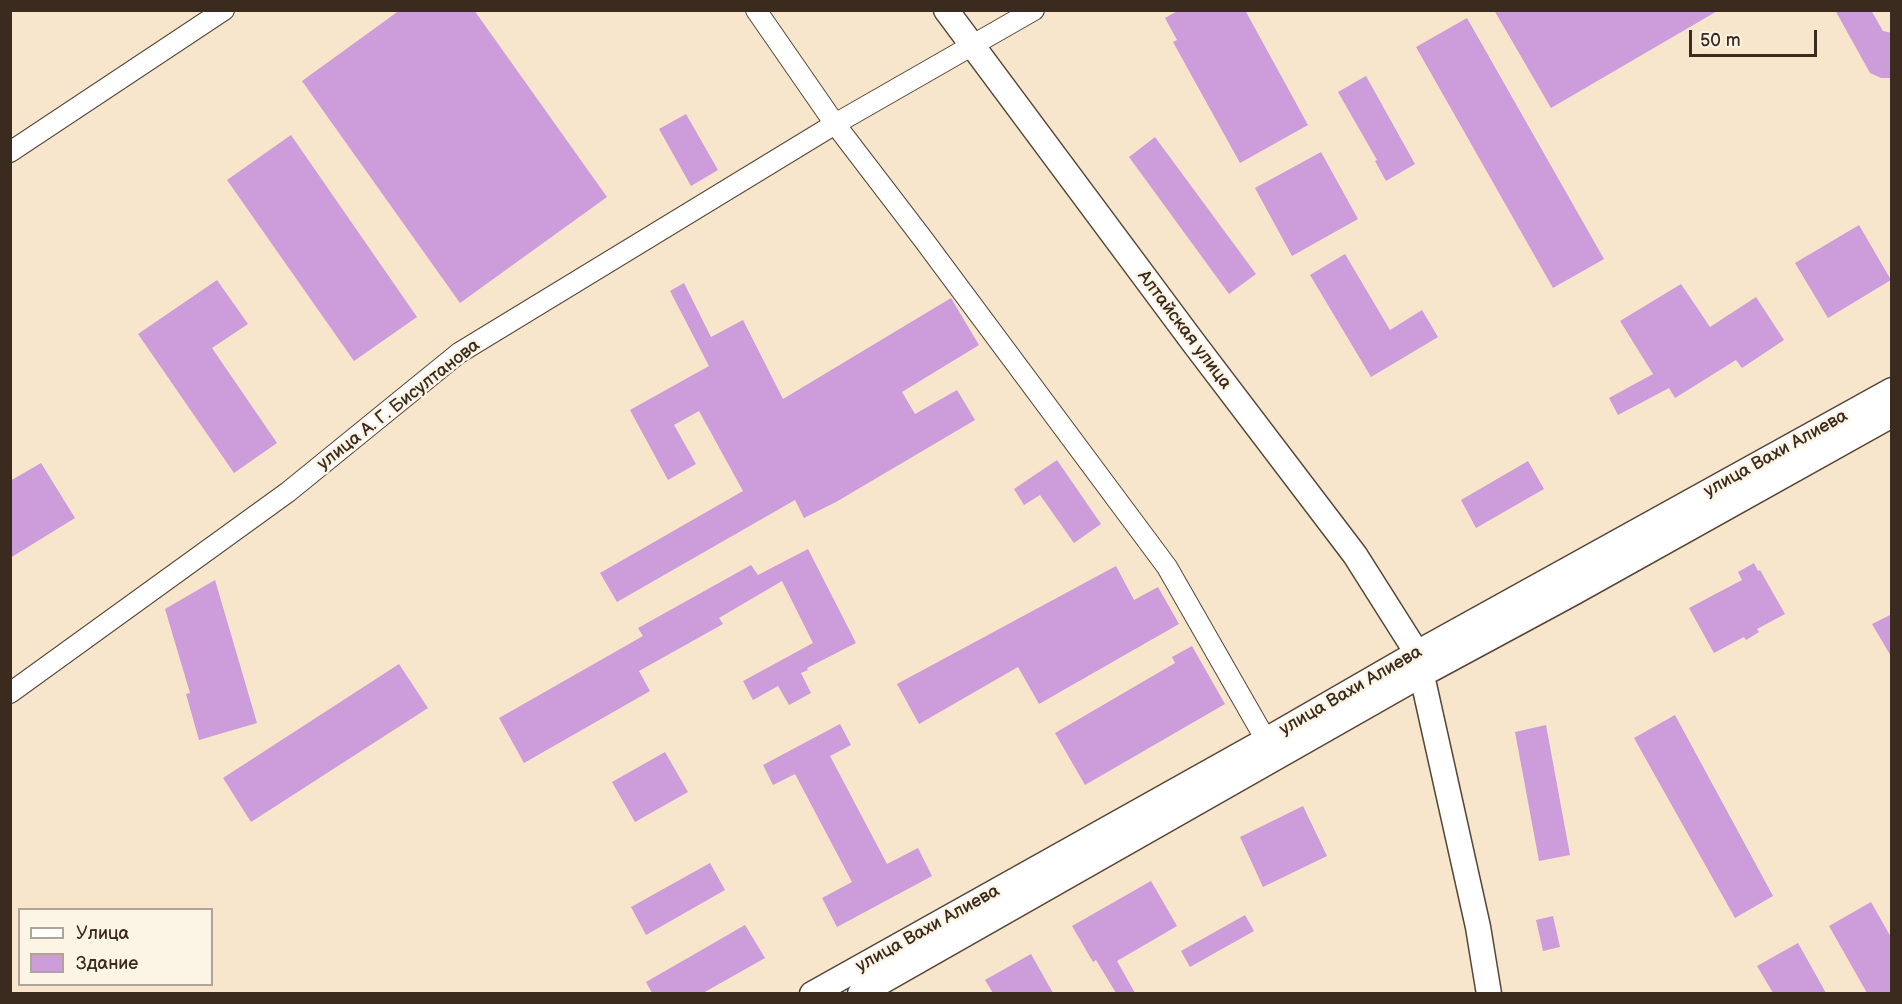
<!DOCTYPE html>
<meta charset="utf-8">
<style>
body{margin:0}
#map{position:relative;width:1902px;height:1004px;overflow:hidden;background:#f7e6cc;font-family:"Balsamiq Sans",sans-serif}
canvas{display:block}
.frame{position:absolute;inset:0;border:12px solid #3b2a1e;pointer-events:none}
.legend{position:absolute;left:18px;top:908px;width:195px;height:78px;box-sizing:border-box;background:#fcf5e5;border:2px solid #afa495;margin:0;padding:8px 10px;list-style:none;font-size:18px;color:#3b2a1e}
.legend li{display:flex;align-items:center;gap:12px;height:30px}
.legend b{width:30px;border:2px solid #afa495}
.scale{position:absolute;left:1689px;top:30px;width:128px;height:27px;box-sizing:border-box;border:3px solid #3b2a1e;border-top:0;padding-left:8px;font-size:18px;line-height:21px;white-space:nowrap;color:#3b2a1e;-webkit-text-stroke:4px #fcf5e5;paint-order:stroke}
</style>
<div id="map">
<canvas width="1902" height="1004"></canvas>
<div class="frame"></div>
<ul class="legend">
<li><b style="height:8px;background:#fff"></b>Улица</li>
<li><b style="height:16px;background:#cc9cdb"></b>Здание</li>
</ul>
<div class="scale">50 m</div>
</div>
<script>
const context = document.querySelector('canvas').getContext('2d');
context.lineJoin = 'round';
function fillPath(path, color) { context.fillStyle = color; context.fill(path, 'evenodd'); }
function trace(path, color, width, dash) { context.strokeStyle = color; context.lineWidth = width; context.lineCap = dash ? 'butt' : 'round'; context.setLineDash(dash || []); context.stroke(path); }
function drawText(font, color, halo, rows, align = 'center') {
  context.font = font + ' "Balsamiq Sans",sans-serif'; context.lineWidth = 5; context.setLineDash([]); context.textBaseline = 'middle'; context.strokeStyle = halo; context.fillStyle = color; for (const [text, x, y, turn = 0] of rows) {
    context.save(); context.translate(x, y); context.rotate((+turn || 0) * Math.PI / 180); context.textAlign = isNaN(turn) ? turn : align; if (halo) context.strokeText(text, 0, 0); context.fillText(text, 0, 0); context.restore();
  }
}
fillPath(new Path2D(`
 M400,10H474L607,197L460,303L302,81Z
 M1179,10H1245L1308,125L1240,163L1173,42L1177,40L1165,18Z
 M1494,10H1719L1551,108Z
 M1835,10H1871L1883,31L1892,33V78H1881L1870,73Z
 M1467,18L1604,259L1553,288L1416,47Z
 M1366,76L1415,164L1386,181L1375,161L1377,160L1338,92Z
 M686,114L718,170L691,186L659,129Z
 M291,135L417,317L354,361L227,180Z
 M1155,137L1256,274L1229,294L1129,157Z
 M1321,152L1358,219L1292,256L1255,188Z
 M1859,225L1891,280L1828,318L1795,263Z
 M1345,254L1390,330L1422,310L1438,337L1371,377L1310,275Z
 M217,280L248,324L212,348L277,443L234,473L138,334Z
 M684,283L711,337L743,320L783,399L951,298L979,345L902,392L915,414L957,390L975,420L836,502L804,518L795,500L617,602L600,573L743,491L699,411L674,425L696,464L668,480L630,410L709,366L670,291Z
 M1681,284L1710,327L1756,297L1784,340L1742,368L1736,360L1675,398L1669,388L1618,415L1609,398L1653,374L1620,321Z
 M1057,460L1101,524L1074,543L1040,495L1024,505L1014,489Z
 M1528,461L1544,489L1476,528L1461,500Z
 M41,463L75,518L10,558V481Z
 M808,549L856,643L807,668L808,670L801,673L811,693L789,705L778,686L753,700L743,681L813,643L782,581L719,618L723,624L639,671L650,691L524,763L499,718L643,636L638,628L751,565L758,575Z
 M1754,563L1758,571L1760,570L1785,614L1757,629L1759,632L1746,640L1744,637L1714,653L1689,608L1742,580L1738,572Z
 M1116,566L1134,600L1158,587L1179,624L1039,704L1018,667L919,724L897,684Z
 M215,580L257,723L199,740L186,694L190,693L165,609Z
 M1892,614V658L1872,624Z
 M1192,646L1225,704L1085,785L1055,733L1175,663L1172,657Z
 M399,664L428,708L251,822L223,778Z
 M1675,715L1773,896L1735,918L1634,738Z
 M840,724L851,745L830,756L887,864L918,848L932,876L837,927L822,898L852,882L795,774L773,785L763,765Z
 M1546,725L1570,855L1539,861L1515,732Z
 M665,752L688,792L635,822L612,782Z
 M1303,806L1327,856L1263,887L1240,837Z
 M710,863L725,890L646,935L631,907Z
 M1151,881L1177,926L1117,961L1135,993H1116L1096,960L1093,962L1072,926Z
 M1871,902L1892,939V993H1867L1829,926Z
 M1245,915L1254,931L1190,967L1181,951Z
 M1553,916L1560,947L1543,951L1536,920Z
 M745,925L765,958L703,993H652L646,982Z
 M1798,943L1826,993H1773L1757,966Z
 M1031,954L1053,993H993L985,980Z`), '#cc9cdb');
const minor = new Path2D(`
 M756,10L835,124L923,239L1167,567L1266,740
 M10,152L224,10
 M10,693L288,492L459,353L835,124L1034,10`);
const major = new Path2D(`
 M946,10L1193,342L1355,555L1417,653L1478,927L1489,994
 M812,994L1266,740L1417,653L1892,390
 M860,994L1421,675L1573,593L1892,415`);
trace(minor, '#574638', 22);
trace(major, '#574638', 27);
trace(minor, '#fff', 20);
trace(major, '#fff', 24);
drawText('18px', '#3b2a1e', '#fcf5e5', [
 ["Алтайская улица",1184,330,53],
 ["улица А. Г. Бисултанова",399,405,-38],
 ["улица Вахи Алиева",1776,454,-29],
 ["улица Вахи Алиева",1351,691,-30],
 ["улица Вахи Алиева",928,929,-29]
]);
</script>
